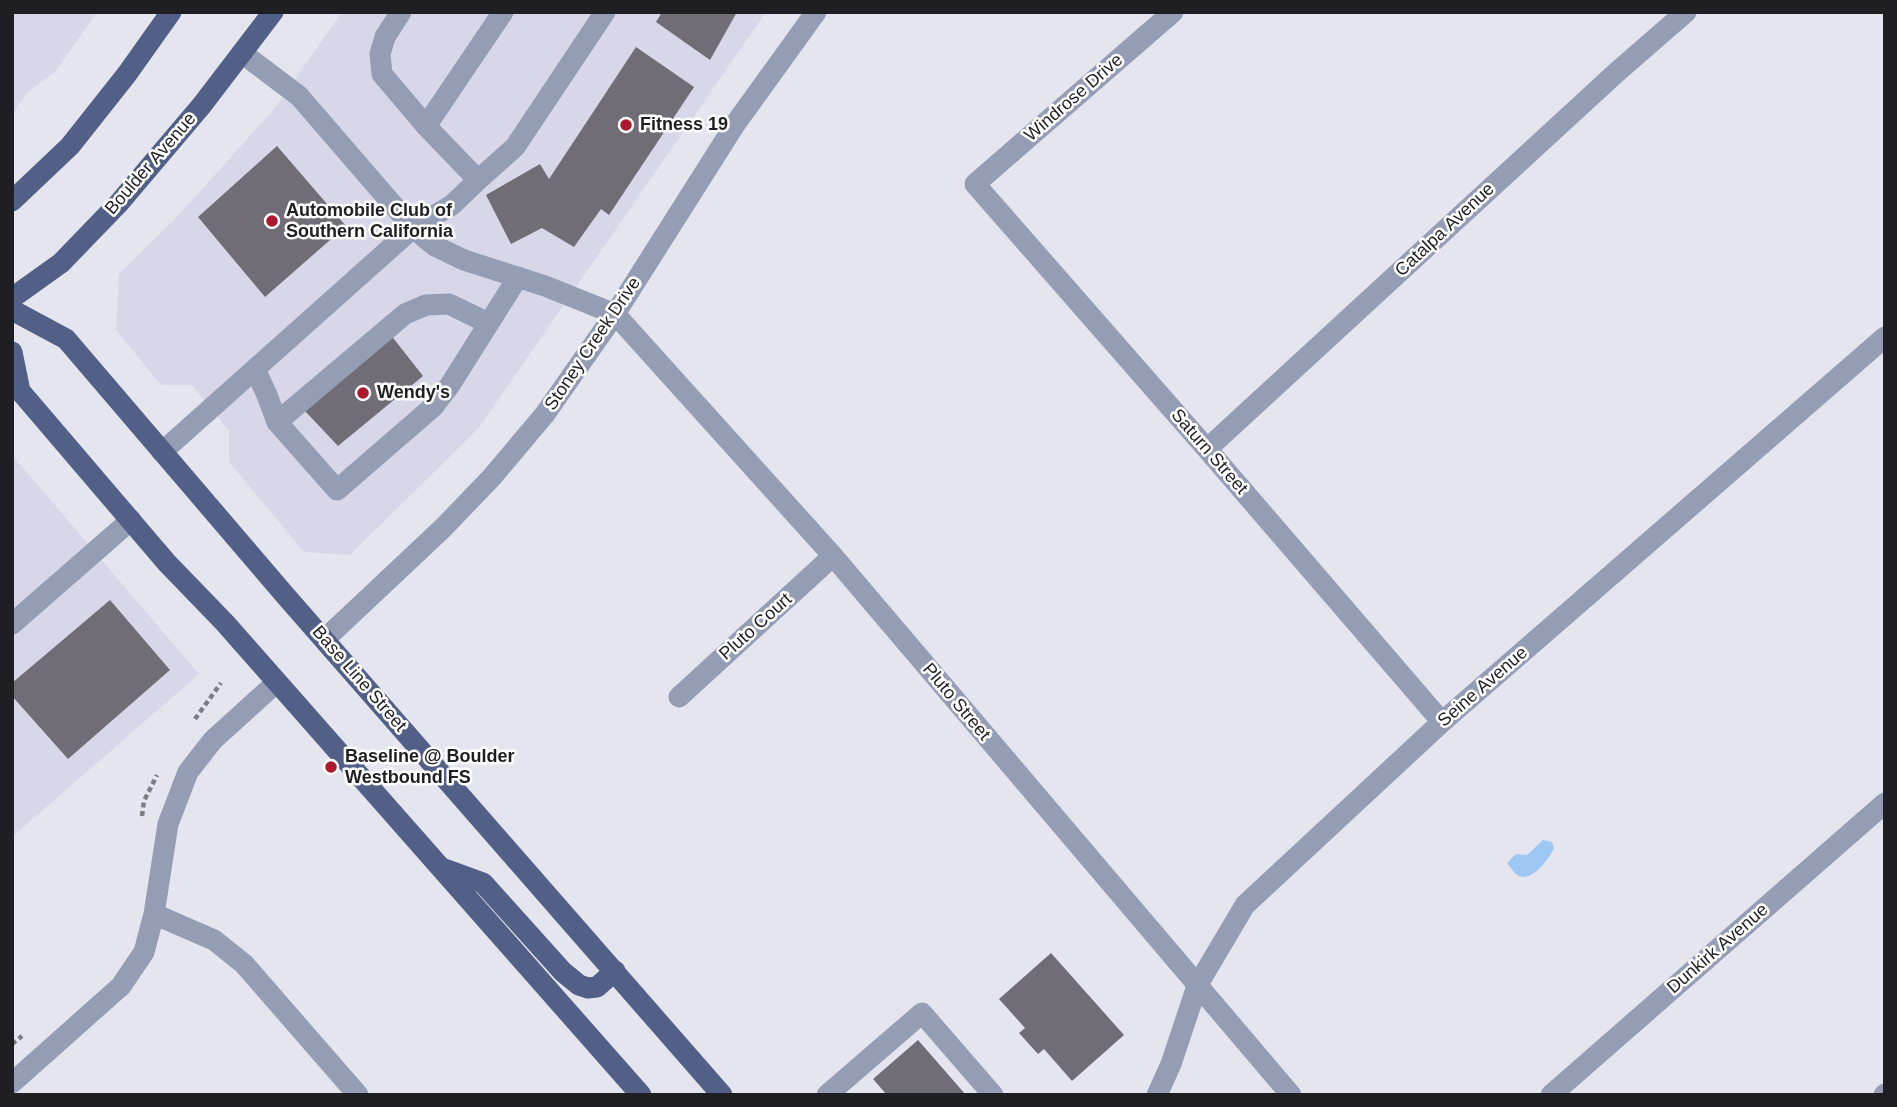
<!DOCTYPE html>
<style>
body{margin:0}
#map{position:relative;width:1897px;height:1107px;overflow:hidden;background:#e5e5f0;font-family:Arial,sans-serif}
canvas{display:block}
.frame{position:absolute;inset:0;border:14px solid #1f1f23;pointer-events:none}
</style>
<div id="map">
<canvas width="1897" height="1107"></canvas>
<div class="frame"></div>
</div>
<script>
const context = document.querySelector('canvas').getContext('2d');
context.lineJoin = 'round';
function fillPath(path, color) { context.fillStyle = color; context.fill(path, 'evenodd'); }
function trace(path, color, width, dash) { context.strokeStyle = color; context.lineWidth = width; context.lineCap = dash ? 'butt' : 'round'; context.setLineDash(dash || []); context.stroke(path); }
function drawText(font, color, halo, rows, align = 'center') {
  context.font = font + ' Arial,sans-serif'; context.lineWidth = 5; context.setLineDash([]); context.textBaseline = 'middle'; context.strokeStyle = halo; context.fillStyle = color; for (const [text, x, y, turn = 0] of rows) {
    context.save(); context.translate(x, y); context.rotate((+turn || 0) * Math.PI / 180); context.textAlign = isNaN(turn) ? turn : align; if (halo) context.strokeText(text, 0, 0); context.fillText(text, 0, 0); context.restore();
  }
}
fillPath(new Path2D(`
 M12,12H97L56,71L28,92L12,115Z
 M342,12H766L478,429L350,555L304,552L229,462V431L192,385H161L116,330L119,274L177,217L274,109Z
 M12,455L199,674L12,837Z`), '#d7d7e9');
fillPath(new Path2D(`
 M1543,840L1552,842L1554,848C1550,858 1532,882 1519,876C1514,874 1511,867 1507,863L1516,854L1527,855Z`), '#9dc8f4');
fillPath(new Path2D(`
 M662,12H737L710,60L656,22Z
 M636,47L694,87L609,215L601,209L574,247L542,228L511,244L486,195L540,164L549,179Z
 M277,146L346,226L265,297L198,217Z
 M390,334L423,376L338,446L305,411Z
 M110,600L170,670L68,759L12,696V683Z
 M1051,953L1124,1035L1072,1081L1044,1049L1038,1054L1019,1033L1025,1028L999,999Z
 M918,1040L966,1095H887L873,1079Z`), '#706d76');
trace(new Path2D(`
 M195,719L221,683
 M142,816L144,801L157,775
 M12,1044L22,1036`), '#7c7c83', 4.5, [5, 3.5]);
trace(new Path2D(`
 M401,12L385,37L380,54L382,74L426,126
 M1173,12L975,184L1207,449L1442,722
 M242,53L299,96L413,228L435,246L464,260L545,286L615,314L833,556L1291,1095
 M478,180L515,147L605,12
 M255,369L267,395L277,422L337,490L434,406L450,385L518,277
 M277,422L405,314L426,305L449,304L488,323
 M1207,449L1617,72L1686,12
 M162,452L413,228L452,205L478,180L426,126L503,12
 M12,624L131,520
 M325,639L443,528L492,477L545,414L615,314L736,123L816,12
 M679,697L833,556
 M154,914L214,940L244,964L358,1095
 M12,1083L121,986L144,952L154,914L168,824L188,772L213,740L277,682
 M827,1095L922,1013L993,1095
 M1157,1095L1171,1064L1197,986L1245,905L1442,722L1885,337
 M1551,1095L1885,803
 M1884,1095L1885,1094`), '#949db4', 21);
trace(new Path2D(`
 M12,201L70,146L127,74L171,12
 M12,298L61,263L119,203L202,105L273,12
 M12,310L66,339L284,594L722,1095
 M12,352L20,391L167,563L225,623L641,1095
 M442,868L483,883L563,972L579,985L588,988L597,987L615,971`), '#526088', 21);
for (const [x, y, r, color] of [
 [626,125,7,"#ad182f"],
 [272,221,7,"#ad182f"],
 [363,393,7,"#ad182f"],
 [331,767,7,"#ad182f"]
]) { const dot = new Path2D(); dot.arc(x, y, r, 0, 2 * Math.PI); context.fillStyle = color; context.fill(dot); trace(dot, '#fff', 2.5); }
drawText('18px', '#1f1f23', '#fff', [
 ["Windrose Drive",1074,98,-41],
 ["Boulder Avenue",151,164,-49],
 ["Catalpa Avenue",1445,230,-43],
 ["Stoney Creek Drive",593,344,-56],
 ["Saturn Street",1209,452,49],
 ["Pluto Court",756,627,-42],
 ["Base Line Street",359,679,49],
 ["Seine Avenue",1483,687,-41],
 ["Pluto Street",956,702,50],
 ["Dunkirk Avenue",1718,949,-41]
]);
drawText('bold 18px', '#1f1f23', '#fff', [
 ["Fitness 19",640,125],
 ["Automobile Club of",286,211],
 ["Southern California",286,232],
 ["Wendy's",377,393],
 ["Baseline @ Boulder",345,757],
 ["Westbound FS",345,778]
], 'left');
</script>
